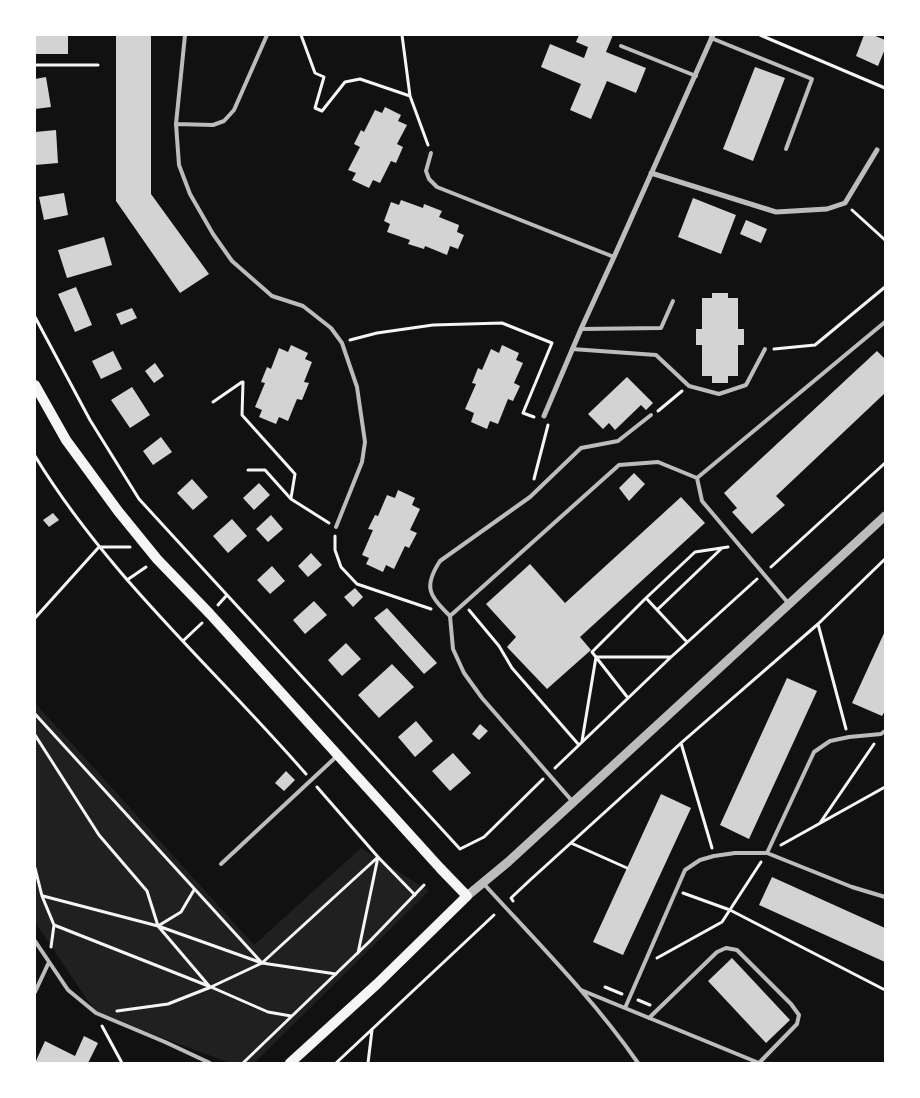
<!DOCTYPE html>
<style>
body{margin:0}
#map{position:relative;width:920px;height:1098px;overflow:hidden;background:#111;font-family:"Golos Text",sans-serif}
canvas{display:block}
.frame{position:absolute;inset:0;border:36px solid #fff;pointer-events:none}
</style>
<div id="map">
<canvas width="920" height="1098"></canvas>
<div class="frame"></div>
</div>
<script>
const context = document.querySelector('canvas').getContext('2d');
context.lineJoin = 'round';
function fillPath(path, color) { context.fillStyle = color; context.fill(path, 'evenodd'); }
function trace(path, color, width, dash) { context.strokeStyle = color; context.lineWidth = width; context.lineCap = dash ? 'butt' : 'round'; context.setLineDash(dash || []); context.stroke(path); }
fillPath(new Path2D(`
 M35,703L254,945L361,848L429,891L254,1063H230L96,1013L35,922Z`), '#202020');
fillPath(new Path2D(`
 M35,35H68V54H35Z
 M116,35H151V194L209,274L180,293L116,201Z
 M579,35H613L606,52L646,68L636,93L607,81L591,119L570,110L581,84L541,67L550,44L584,58L588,47L576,42Z
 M864,35H873L885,40V49L878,66L856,56Z
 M755,67L785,78L753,161L723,149Z
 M46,77L51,107L35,109V79Z
 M385,107L401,115L398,121L407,125L397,144L403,147L396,163L391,161L380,183L373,180L369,188L352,180L356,173L348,170L360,147L354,144L361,130L364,132L375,110L382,113Z
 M56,130L58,163L35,165V132Z
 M64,193L68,215L44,220L39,197Z
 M693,198L736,215L721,254L678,237Z
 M401,200L423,208L424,204L442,211L439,217L459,225L457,232L464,235L458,249L450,246L447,255L425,246L424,249L408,244L410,240L387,232L390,224L384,221L391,202L399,205Z
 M746,220L767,229L761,243L740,234Z
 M104,237L112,265L67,278L58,250Z
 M76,287L92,325L75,332L58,294Z
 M712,293H728V298H738V329H744V345H738V376H728V383H712V376H702V345H696V329H702V298H712Z
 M132,308L137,318L121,325L116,314Z
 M291,345L308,353L305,359L312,362L304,382L309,383L302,400L297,399L288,421L279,417L276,424L259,417L262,410L255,407L265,383L261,382L267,367L271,369L279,348L288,352Z
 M502,345L519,353L516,360L523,363L514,383L520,386L513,401L508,399L498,424L490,421L487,429L471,422L474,413L465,409L476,384L472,383L478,368L482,370L491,349L499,353Z
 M113,351L122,369L101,379L92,361Z
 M877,351L885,359V393L776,496L785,505L752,534L732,512L737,508L724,493Z
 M155,363L164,376L154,383L145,371Z
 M627,377L653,403L646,410L641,405L615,430L609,423L603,429L588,414Z
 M132,387L150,415L130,428L111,400Z
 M161,437L172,452L153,465L143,451Z
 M634,473L645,484L629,501L619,488Z
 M192,479L208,497L193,510L177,493Z
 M259,483L270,495L254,510L243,498Z
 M398,490L415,498L412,505L420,509L410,530L417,533L409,548L405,546L394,569L386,565L383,572L366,564L369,558L362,555L373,530L368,529L375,515L378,516L387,495L395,498Z
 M681,497L705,523L580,637L591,650L547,689L507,647L516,637L486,604L530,564L565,603Z
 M53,513L59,520L49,527L43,520Z
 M271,515L283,529L268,542L256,529Z
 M232,519L247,536L228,553L213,536Z
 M311,553L322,565L308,577L298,566Z
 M272,566L285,581L270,594L257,580Z
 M355,588L363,597L353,607L344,597Z
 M314,601L327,615L305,634L293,620Z
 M387,608L437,663L424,674L374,618Z
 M885,631V711L882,716L852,703Z
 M346,643L361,659L342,676L328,660Z
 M392,664L414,687L379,718L358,695Z
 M787,678L817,691L749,839L720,825Z
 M416,721L433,741L415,757L398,737Z
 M480,724L488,731L479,740L472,734Z
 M453,753L471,773L450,791L432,771Z
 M286,771L295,780L284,791L275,783Z
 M661,794L691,808L623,955L593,942Z
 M772,877L885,928V962L759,905Z
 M732,958L790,1020L766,1043L708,981Z
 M84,1036L98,1043L88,1063H35L45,1041L75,1056Z`), '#d3d3d3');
trace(new Path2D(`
 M301,35L315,73L324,77L315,108L322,111L345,82L360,79L410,96L428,145
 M402,35L410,96
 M760,35L885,88
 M35,65H98
 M852,210L885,240
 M35,317L90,420L139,499L460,849L484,837L543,779
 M350,340L377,333L433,325L502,323L552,343L523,413L534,417
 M774,349L815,345L885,287
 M243,382L242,415L295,474L291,498
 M213,402L242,382
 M658,411L682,391
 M35,456C108,576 215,669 306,774
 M248,470H265L291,499L329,523
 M534,479L548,425
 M335,536V550L341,567L357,584L431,609
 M771,567L885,463
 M127,580L146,567
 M646,598L695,552L728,547
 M218,605L227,595
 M469,610L499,646L512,668L579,745
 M657,610L722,548
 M35,618L99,547H130
 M818,624L846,729
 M184,640L202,623
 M628,698L592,652L646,598L687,642
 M35,714L262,963
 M35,735L99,835L147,891L158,926L210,987
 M582,741L596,657H671
 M681,743L712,848
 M555,768L671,657L757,579
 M820,823L874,744
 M571,843L627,868
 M781,845L885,787
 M35,868L42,896L54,925L211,987L268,1012L291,1016
 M683,893L730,910L885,990
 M43,896L158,926L262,963L336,974
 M513,901L511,898L529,881L681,743L818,624L885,559
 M158,926L181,912L194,890
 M51,947L54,925
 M358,953L378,857L415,895
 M657,958L722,922L761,862
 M605,987L622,994
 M638,1000L650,1005
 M117,1011L168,1004L211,987L262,963L378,857L317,787
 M102,1026L122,1063
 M243,1063L369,942L424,885
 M336,1063L494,915
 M368,1063L372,1030`), '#f5f5f5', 3);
trace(new Path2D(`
 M185,35L176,124L179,165L190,194L213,234L232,261L272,296L303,306L331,328L342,343L357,387L365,442L362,462L336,527
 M711,38L812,79L786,149
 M621,46L696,76
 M176,124L213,125L224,121L234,110L267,35
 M431,153L426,171L429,179L437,187L614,257
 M581,329L661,328L673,301
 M572,349L656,355L689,386L719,394L746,385L765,349
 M697,478L702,501L789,604
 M450,616C429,595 423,587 440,561L530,497L581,448L618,441L651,415
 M573,802L482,698L464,673L453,649L450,616L619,465L658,462L697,478L885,322
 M767,853L814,752L830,741L849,737L881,734L885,731
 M221,864L337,756
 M483,883C536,941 593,998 638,1063
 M35,941L68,990L96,1013L165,1042L210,1063
 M581,990L759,1063
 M35,992L49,962
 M625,1008L685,870L700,860L714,856L735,853H767L852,887L885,897
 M649,1018L717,952L726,948L737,950L791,1004L799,1015L797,1024L759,1063`), '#bcbcbc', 4);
trace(new Path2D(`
 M651,173L776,212L827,209L845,203L877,150
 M544,416L581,329L614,257L713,35`), '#bcbcbc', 5);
trace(new Path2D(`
 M467,896L508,862L885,516`), '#bcbcbc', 9);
trace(new Path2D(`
 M35,385L66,440L118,511L157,559L210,614L440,868L467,896L377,984L290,1063`), '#f5f5f5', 10);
</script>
